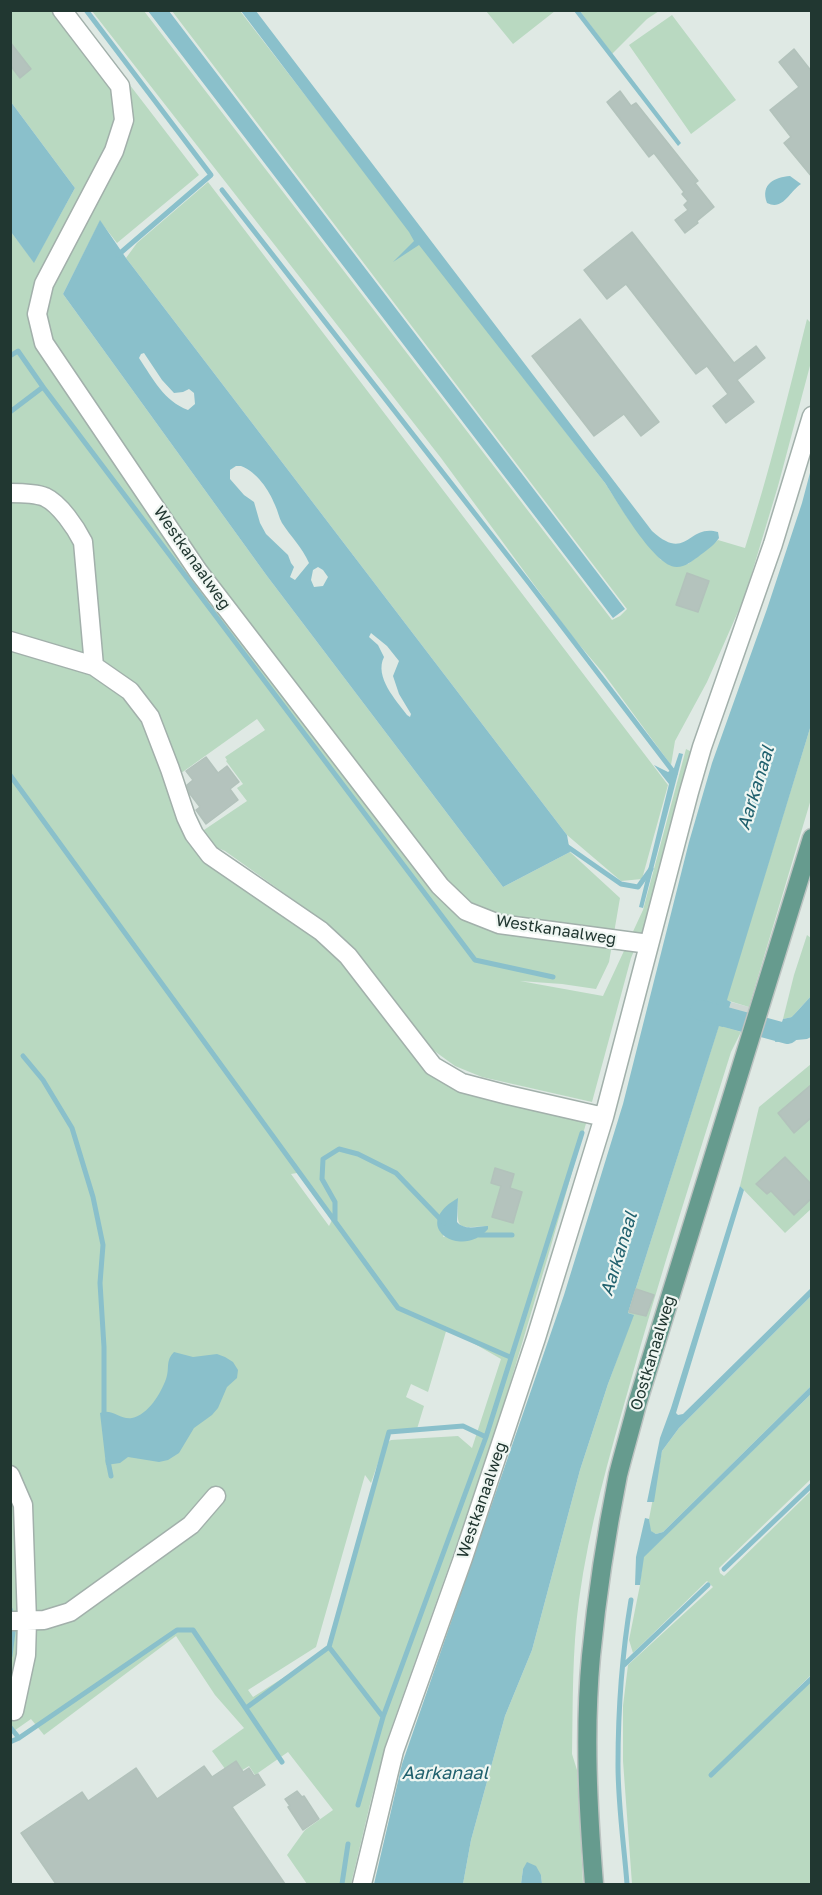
<!DOCTYPE html>
<style>
body{margin:0}
#map{position:relative;width:822px;height:1895px;overflow:hidden;background:#dfe9e4;font-family:"Golos Text",sans-serif}
canvas{display:block}
.frame{position:absolute;inset:0;border:12px solid #213731;pointer-events:none}
</style>
<div id="map">
<canvas width="822" height="1895"></canvas>
<div class="frame"></div>
</div>
<script>
const context = document.querySelector('canvas').getContext('2d');
context.lineJoin = 'round';
function fillPath(path, color) { context.fillStyle = color; context.fill(path, 'evenodd'); }
function trace(path, color, width, dash) { context.strokeStyle = color; context.lineWidth = width; context.lineCap = dash ? 'butt' : 'round'; context.setLineDash(dash || []); context.stroke(path); }
function drawText(font, color, halo, rows, align = 'center') {
  context.font = font + ' "Golos Text",sans-serif'; context.lineWidth = 4.5; context.setLineDash([]); context.textBaseline = 'middle'; context.strokeStyle = halo; context.fillStyle = color; for (const [text, x, y, turn = 0] of rows) {
    context.save(); context.translate(x, y); context.rotate((+turn || 0) * Math.PI / 180); context.textAlign = isNaN(turn) ? turn : align; if (halo) context.strokeText(text, 0, 0); context.fillText(text, 0, 0); context.restore();
  }
}
fillPath(new Path2D(`
 M731,1002L749,1007L741,1032L723,1027Z`), '#cdd8d3');
fillPath(new Path2D(`
 M11,11H73L199,175L117,243L100,221L63,294L267,576L503,887L570,852L620,898L609,962L596,989L562,984L520,981L603,996L643,910L686,749L692,752L651,911L631,958L592,1102L482,1077L455,1066L433,1050L319,924V918L225,851L213,846L201,832L247,801L237,788L243,784L226,761L227,760L225,757L265,730L257,719L177,776L166,745L101,661L72,517L11,489V232L34,262L75,188L11,102Z
 M92,11H144L612,620L620,616L627,609L172,11H240L605,483L629,520L661,560L688,564L718,540L745,548C769,473 788,396 807,319L811,323V362L778,486L745,596L707,682L675,741L671,765L604,674L571,635L441,458Z
 M486,11H555L513,44Z
 M580,11H659L647,19L612,54Z
 M672,15L736,100L691,134L629,45Z
 M208,182L668,785L642,879L621,881L567,835L126,258L137,243Z
 M10,497L52,507L76,539L85,658L11,636Z
 M11,644L82,667L139,709L189,832L325,940L409,1041L404,1045L433,1073L587,1120L546,1263L490,1451L388,1737L371,1800L351,1884H307L287,1855L305,1830L333,1810L288,1752L255,1775L249,1766L231,1777L212,1751L244,1728L215,1695L176,1636L44,1735L31,1719L11,1733ZM297,1173L332,1220L329,1226L291,1174ZM458,1199C457,1231 457,1228 487,1226L443,1237ZM447,1328L501,1359L472,1448L458,1436L391,1440L388,1442L330,1648L253,1697L248,1690L316,1647L365,1475L371,1483L389,1431L417,1429L424,1406L406,1397L411,1384L428,1392Z
 M811,725V799L749,1007L726,1000Z
 M807,935L811,938V996L792,1017L783,1019L794,975Z
 M719,1025L741,1032L731,1052C696,1164 660,1275 629,1387C609,1457 589,1527 579,1600C572,1651 573,1703 572,1754L577,1770L583,1884H542L541,1875L523,1869L521,1884H463L471,1840L505,1716L532,1650L580,1470L608,1384L633,1315L628,1313Z
 M811,1064V1209L785,1233L740,1186L759,1107Z
 M811,1296V1386L663,1532L656,1534L650,1531L649,1519L662,1451L679,1428Z
 M811,1394V1479L719,1568L720,1573L724,1576L811,1491V1675L709,1775L711,1777L811,1680V1884H632L623,1761V1706L628,1665L713,1587L707,1581L633,1653L629,1640L640,1585L643,1557Z`), '#b9d9c1');
fillPath(new Path2D(`
 M148,11H169L625,609L613,618Z
 M241,11H256L652,531C687,563 688,523 718,532L719,538C714,546 705,551 698,557C692,561 685,567 677,567C655,568 617,501 605,483L419,245L393,262L414,241L409,232Z
 M574,11H580L681,143L678,146Z
 M11,102L75,188L34,263L11,232Z
 M790,176L801,184C789,192 783,211 767,203C760,184 775,177 790,176Z
 M100,220L126,258L567,835L570,852L503,887L267,576L63,294ZM144,353L162,380L174,393L183,392L189,389L194,393L195,404L188,410C164,401 153,379 139,358L141,354ZM241,466C257,472 269,490 275,505C278,511 279,518 282,523C291,537 302,547 309,563L295,580L290,577L294,567L291,563L288,555L266,534L260,523L254,502L244,495L230,479V470L236,466ZM318,567L323,570L328,577L323,586L314,587L311,580L313,570ZM371,633L387,646L399,661L393,676L399,694L411,714L410,717L407,715C396,700 374,677 384,657L378,645L369,637Z
 M811,469V725L727,1000L731,1002L723,1027L719,1026L628,1313L634,1315L608,1384L580,1470L532,1650L505,1716L471,1840L463,1884H374L402,1764L564,1295L623,1104L689,842L712,763L767,609L802,503Z
 M679,753L683,754L643,908L639,907L669,784L654,765L668,772L674,768Z
 M811,996V1037L807,1039L775,1042L783,1019L792,1017Z
 M740,1186L744,1190L676,1413L678,1415L683,1414L811,1288V1296L679,1428L662,1451L654,1502H647L660,1438L671,1408Z
 M458,1198L457,1222C465,1231 477,1226 488,1226V1229C463,1260 407,1227 458,1198Z
 M174,1352L193,1357L217,1354L225,1357L233,1362L238,1370L237,1378L227,1387L218,1408L212,1415L194,1428L179,1453L168,1460L159,1462L128,1457L120,1463L106,1465L100,1413C112,1408 120,1420 132,1418C148,1415 161,1393 166,1379C170,1369 165,1361 174,1352Z
 M811,1386V1394L644,1557L640,1585H635L636,1557L645,1518L649,1519L651,1531L656,1534L663,1532Z
 M527,1862L536,1866L541,1875L542,1884H521L523,1869Z`), '#8ac0cb');
trace(new Path2D(`
 M86,10L211,175L118,255
 M222,190L529,583L675,774
 M10,356L18,351L43,387
 M10,412L43,387L475,960L553,977
 M10,775L398,1308L510,1357
 M565,845L621,884L638,887L651,869
 M23,1056L43,1080L72,1128L93,1197L103,1245L100,1283L104,1347V1416
 M335,1221V1202L322,1179L323,1159L339,1149L358,1154L396,1173L444,1223
 M479,1235H512
 M486,1437L582,1133
 M108,1461L111,1476
 M724,1569L812,1485
 M10,1609L14,1624L10,1656
 M329,1647L383,1717
 M624,1665L708,1585
 M246,1708L329,1647L389,1432L463,1426L486,1437L383,1717L358,1805
 M10,1727L19,1738
 M10,1742L19,1738L177,1630H193L282,1762
 M711,1775L812,1678
 M342,1884L348,1844
 M627,1884C624,1845 618,1805 618,1765C618,1710 622,1654 631,1600`), '#8ac0cb', 5);
trace(new Path2D(`
 M700,1010L788,1034L812,1012`), '#8ac0cb', 20);
const building = new Path2D(`
 M10,42L31,69L20,78L10,65Z
 M794,49L812,72V177L784,143L791,137L770,110L799,87L779,62Z
 M620,91L631,106L636,103L698,181L695,183L714,207L697,221L698,223L685,233L675,220L688,210L684,205L688,201L682,194L684,192L654,153L649,157L607,102Z
 M632,232L734,363L756,346L765,358L737,380L754,402L726,423L713,406L728,394L707,366L696,374L626,284L607,299L584,270Z
 M580,319L659,422L641,436L624,414L594,436L532,356Z
 M687,573L709,581L698,612L676,605Z
 M206,757L218,773L227,766L239,782L230,789L238,800L206,824L196,810L200,807L190,794L187,785L193,780L186,771Z
 M812,1084V1117L794,1133L778,1113Z
 M785,1157L812,1185V1198L794,1215L771,1191L767,1194L756,1184Z
 M495,1168L514,1174L510,1188L522,1192L513,1223L492,1217L501,1186L491,1183Z
 M636,1289L654,1295L646,1316L629,1312Z
 M236,1761L243,1772L249,1768L254,1776L258,1774L265,1785L232,1807L285,1884H56L21,1833L82,1792L88,1801L136,1768L157,1799L204,1766L212,1777Z
 M297,1791L302,1797L304,1796L319,1819L303,1830L288,1807L290,1806L285,1799Z`);
fillPath(building, '#b4c3bd');
trace(building, '#b2c2bb', 1.5);
const minor = new Path2D(`
 M62,10L120,86L124,120L114,151L44,284L37,314L44,343L198,571L440,886L466,911L499,924L649,944
 M10,493C21,493 35,493 45,497C60,504 76,528 83,542L94,666L10,641
 M94,666L130,691L150,717L170,769L186,817L194,834L210,855L321,931L348,956L433,1066L462,1083L508,1095L604,1117
 M10,1475L23,1505L27,1621L26,1655L14,1711
 M10,1621L44,1620L70,1612L191,1525L216,1496
 M362,1884L394,1751L463,1558L536,1338L604,1117L689,792L702,747L773,544L812,416`);
const major = new Path2D(`
 M594,1884C588,1809 584,1732 591,1656C597,1595 606,1535 618,1475C624,1451 631,1428 637,1404L812,838`);
trace(minor, '#a2b0ab', 21);
trace(major, '#bcc3c1', 21);
trace(minor, '#fff', 18);
trace(major, '#669b8e', 18);
drawText('16px', '#213731', '#eff6f2', [
 ["Westkanaalweg",192,558,55],
 ["Westkanaalweg",556,930,9],
 ["Oostkanaalweg",653,1353,-73],
 ["Westkanaalweg",482,1500,-71]
]);
drawText('italic 18px', '#20616e', '#eff6f2', [
 ["Aarkanaal",756,788,-73],
 ["Aarkanaal",619,1254,-73],
 ["Aarkanaal",445,1773]
]);
</script>
